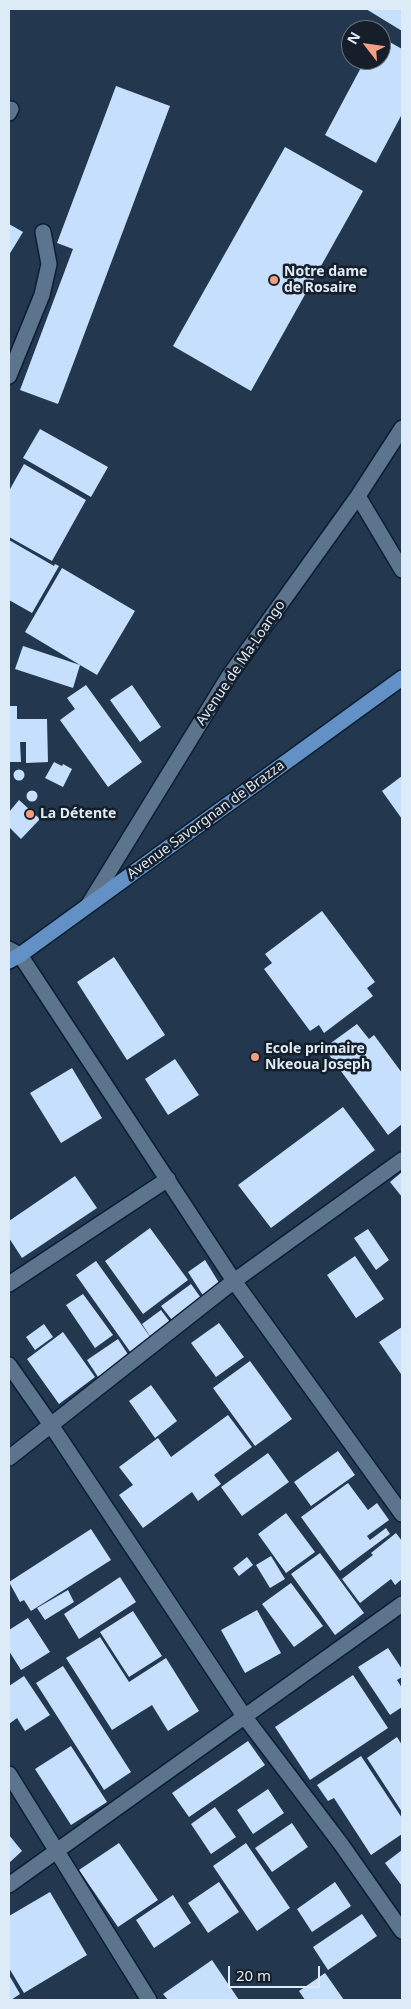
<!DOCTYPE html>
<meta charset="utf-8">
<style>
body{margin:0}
#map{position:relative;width:411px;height:2009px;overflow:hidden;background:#23384e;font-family:"Noto Sans",sans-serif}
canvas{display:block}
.frame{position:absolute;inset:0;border:10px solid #ddeaf8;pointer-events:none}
.north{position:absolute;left:341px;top:20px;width:50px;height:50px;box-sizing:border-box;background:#151e29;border:1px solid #65707c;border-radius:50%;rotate:300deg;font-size:14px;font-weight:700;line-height:20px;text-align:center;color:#ddeaf8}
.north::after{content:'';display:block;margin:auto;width:18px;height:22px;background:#f2a080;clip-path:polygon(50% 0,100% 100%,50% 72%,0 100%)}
.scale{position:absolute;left:228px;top:1966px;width:92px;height:22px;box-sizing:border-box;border:2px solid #ddeaf8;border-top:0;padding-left:6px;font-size:15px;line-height:18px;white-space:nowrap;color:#ddeaf8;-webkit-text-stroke:4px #151e29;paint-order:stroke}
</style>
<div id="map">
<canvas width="411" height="2009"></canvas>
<div class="frame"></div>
<div class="north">N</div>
<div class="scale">20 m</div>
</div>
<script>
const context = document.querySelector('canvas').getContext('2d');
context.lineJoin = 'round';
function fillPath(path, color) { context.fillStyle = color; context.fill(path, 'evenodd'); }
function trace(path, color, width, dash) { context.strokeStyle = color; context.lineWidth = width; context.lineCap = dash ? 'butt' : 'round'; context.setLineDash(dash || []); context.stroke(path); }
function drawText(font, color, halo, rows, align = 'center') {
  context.font = font + ' "Noto Sans",sans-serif'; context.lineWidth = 5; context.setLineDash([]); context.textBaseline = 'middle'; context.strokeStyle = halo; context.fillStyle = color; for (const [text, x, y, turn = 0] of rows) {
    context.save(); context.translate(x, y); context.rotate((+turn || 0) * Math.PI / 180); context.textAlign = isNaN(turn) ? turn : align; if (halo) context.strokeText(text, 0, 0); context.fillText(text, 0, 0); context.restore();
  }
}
fillPath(new Path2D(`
 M366,9H402V31Z
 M381,37L402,49V114L376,163L325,135L365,60H381Z
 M116,86L170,106L58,404L20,390L73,249L57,243Z
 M285,147L363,191L251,391L173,346Z
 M9,224L23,232L9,255Z
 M40,429L108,467L91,497L23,458Z
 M24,464L86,500L52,561L9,537V491Z
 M9,540L54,566L55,564L59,566L32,613L9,600Z
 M62,568L135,611L97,675L80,665L73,688L15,669L23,646L80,665L25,632Z
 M86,685L142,762L108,787L60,720L75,709L67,698Z
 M132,685L161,727L140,742L110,700Z
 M9,706H17V719H47L48,762L26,763V742H20L21,762H9Z
 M54,762L62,766L63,764L72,769L63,787L45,778Z
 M13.5 775a5.5 5.5 0 1 1 11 0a5.5 5.5 0 1 1-11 0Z
 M402,776V819L382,791Z
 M26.5 796a5.5 5.5 0 1 1 11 0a5.5 5.5 0 1 1-11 0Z
 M19,800L40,819L21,839L9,827V812Z
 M322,911L375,982L367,988L373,996L324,1033L319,1025L310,1031L264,969L272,963L265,954Z
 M114,957L165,1035L127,1060L77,982Z
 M357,1024L369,1039L374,1035L402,1073V1124L388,1135L324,1048Z
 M175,1059L199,1095L168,1115L145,1079Z
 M72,1068L102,1118L61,1143L30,1093Z
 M343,1107L375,1150L271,1228L238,1185Z
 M402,1172V1197L390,1182Z
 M75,1176L97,1208L22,1258L9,1238V1221Z
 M150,1228L188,1280L143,1314L105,1261Z
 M368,1229L389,1260L376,1270L354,1238Z
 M355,1256L384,1299L356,1318L327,1275Z
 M205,1260L221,1286L204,1297L188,1272Z
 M96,1261L151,1338L131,1353L76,1275Z
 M191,1284L201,1298L172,1320L161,1306Z
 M83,1294L113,1335L95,1348L66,1305Z
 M161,1310L170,1322L150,1336L142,1324Z
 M219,1323L244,1357L216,1377L191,1343Z
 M44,1324L53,1337L35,1350L26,1337Z
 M402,1327V1373L401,1374L379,1342Z
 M63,1332L95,1377L59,1404L27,1359Z
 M118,1339L129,1356L98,1377L87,1360Z
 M250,1361L292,1419L255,1446L213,1388Z
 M151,1385L177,1421L155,1438L129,1401Z
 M228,1415L252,1447L214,1475L221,1484L198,1501L192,1492L143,1528L119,1495L133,1485L119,1467L158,1438L171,1457Z
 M338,1451L355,1475L311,1506L294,1482Z
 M268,1453L289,1482L242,1516L221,1487Z
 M348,1483L368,1510L377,1503L389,1520L367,1536L370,1540L386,1528L390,1534L340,1571L301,1517Z
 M286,1513L315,1552L286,1573L258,1534Z
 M91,1529L111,1560L31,1611L24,1600L20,1602L9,1582Z
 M396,1533L402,1541V1579L395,1585L391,1579L360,1603L342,1579L373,1555L371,1553Z
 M320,1553L364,1613L335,1635L291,1574Z
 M271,1556L285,1579L270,1588L256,1565Z
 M247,1557L253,1565L239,1576L233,1568Z
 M120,1577L136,1602L79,1639L64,1614Z
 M291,1583L323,1626L294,1647L262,1604Z
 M68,1590L74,1602L45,1620L37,1608Z
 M257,1610L281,1653L245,1673L221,1630Z
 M133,1611L162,1656L129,1677L100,1632Z
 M28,1618L50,1652L21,1670L9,1651V1630Z
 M100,1637L129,1682L166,1658L199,1711L168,1731L152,1705L112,1730L66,1658Z
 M388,1648L402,1669V1677L397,1680L402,1688V1707L390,1715L358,1667Z
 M63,1666L131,1772L104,1790L36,1683Z
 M353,1675L388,1728L310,1780L275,1727Z
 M24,1676L50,1715L25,1731L17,1718L9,1724V1686Z
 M397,1737L402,1745V1812L367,1758Z
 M248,1741L265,1765L189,1817L172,1793Z
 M71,1746L107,1802L71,1825L35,1769Z
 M361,1756L402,1818V1834L371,1855L334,1798L328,1801L317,1785Z
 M268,1789L284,1813L253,1834L237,1810Z
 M215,1807L236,1837L211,1854L191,1824Z
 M292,1823L308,1847L272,1872L255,1848Z
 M9,1835L22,1851L9,1863Z
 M119,1843L158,1900L118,1927L79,1870Z
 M246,1843L290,1908L257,1931L213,1866Z
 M402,1850V1886L385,1863Z
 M219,1882L239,1912L208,1933L188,1903Z
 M335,1882L351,1906L312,1932L297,1909Z
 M50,1892L87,1955L24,1993L9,1968V1916Z
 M173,1895L191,1923L154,1948L136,1920Z
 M362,1914L377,1936L328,1970L313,1947Z
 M212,1960L239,2000H168L163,1994Z
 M325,1973L344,2000H305L299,1991Z
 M9,1975L20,1994L11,2000H9Z`), '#c5dffc');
const minor = new Path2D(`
 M9,113L11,109
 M9,376L42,295L49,264L43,232
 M358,496L402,570
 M89,904L229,676L358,496L402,428
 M9,949L20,955L234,1281L402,1514
 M9,1284L168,1179
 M9,1365L51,1425L244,1716L341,1844L402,1931
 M9,1458L234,1281L402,1160
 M9,1774L149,2000
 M9,1885L402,1604`);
const major = new Path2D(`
 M9,961L20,955L402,678`);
trace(minor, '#0a1e34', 18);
trace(major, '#0a1e34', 18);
trace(minor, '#5d748d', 15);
trace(major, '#6391c5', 15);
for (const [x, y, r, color] of [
 [274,280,5,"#f2a080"],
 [30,814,5,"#f2a080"],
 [255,1057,5,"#f2a080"]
]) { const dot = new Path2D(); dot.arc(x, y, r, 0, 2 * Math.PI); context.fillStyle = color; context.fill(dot); trace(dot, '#151e29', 2); }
drawText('bold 14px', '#ddeaf8', '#151e29', [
 ["Notre dame",284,272],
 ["de Rosaire",284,288],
 ["La Détente",40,814],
 ["Ecole primaire",265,1049],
 ["Nkeoua Joseph",265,1065]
], 'left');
drawText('14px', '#ddeaf8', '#151e29', [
 ["Avenue de Ma-Loango",241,663,-56],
 ["Avenue Savorgnan de Brazza",206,820,-36]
]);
</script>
